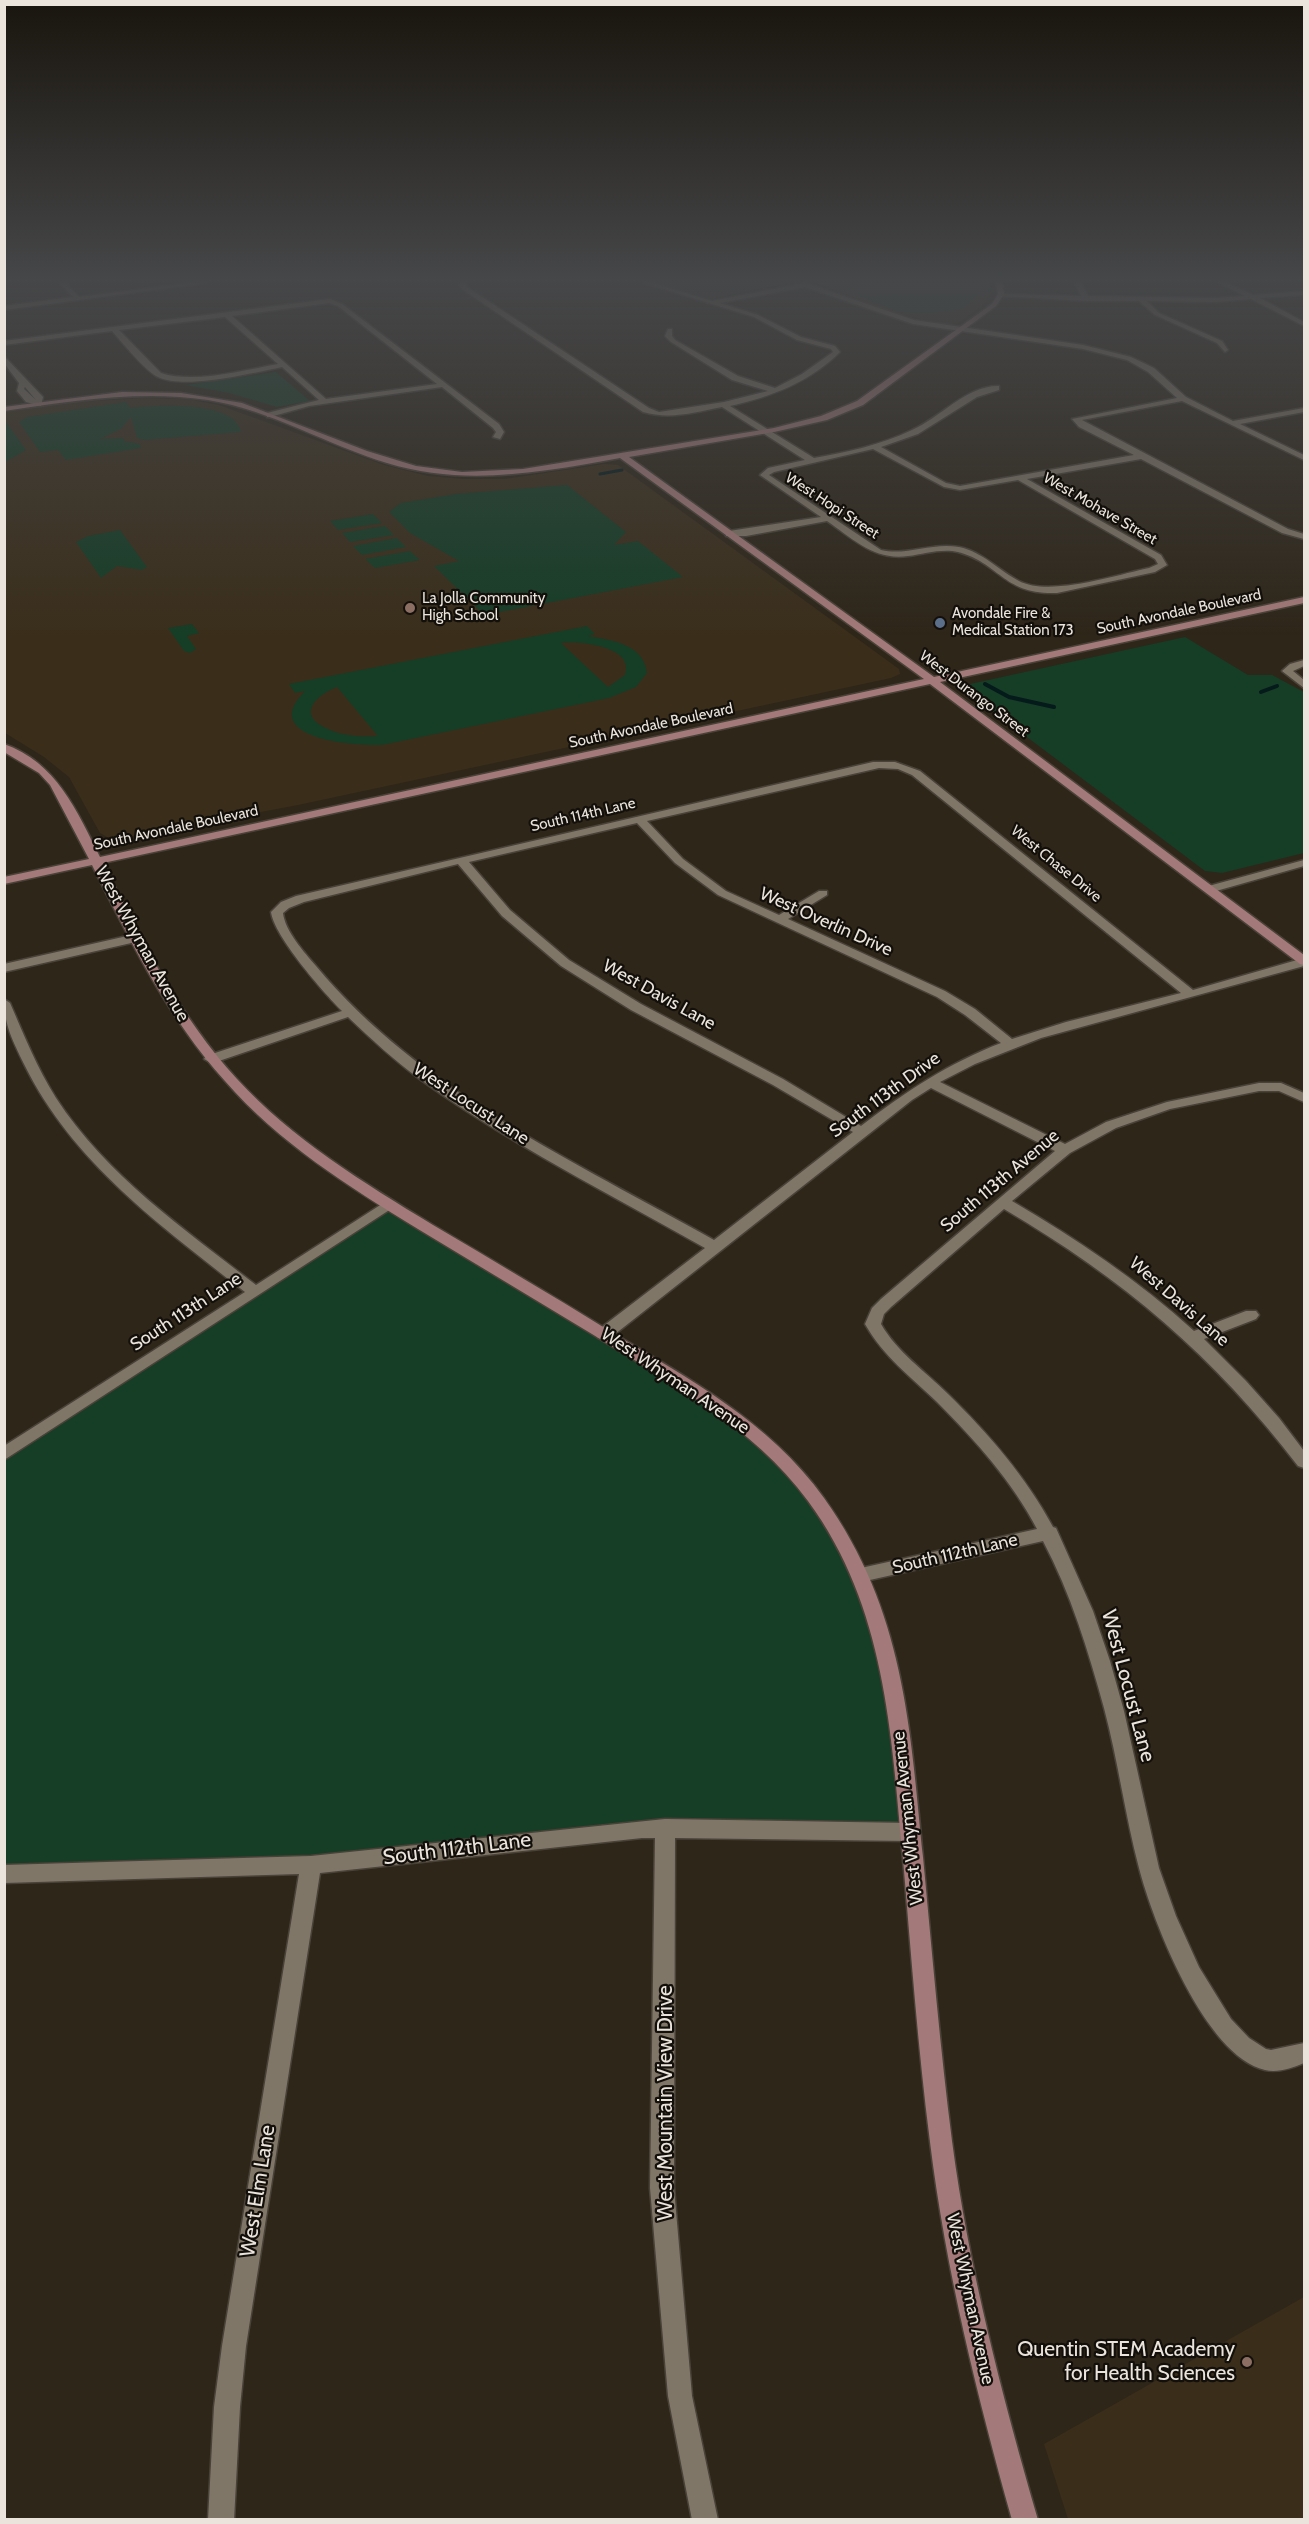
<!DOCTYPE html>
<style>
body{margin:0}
#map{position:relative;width:1309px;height:2524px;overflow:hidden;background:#2e2619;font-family:Cabin,sans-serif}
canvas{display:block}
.frame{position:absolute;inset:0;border:6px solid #eae4dc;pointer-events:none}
</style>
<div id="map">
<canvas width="1309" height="2524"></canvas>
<div class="frame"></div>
</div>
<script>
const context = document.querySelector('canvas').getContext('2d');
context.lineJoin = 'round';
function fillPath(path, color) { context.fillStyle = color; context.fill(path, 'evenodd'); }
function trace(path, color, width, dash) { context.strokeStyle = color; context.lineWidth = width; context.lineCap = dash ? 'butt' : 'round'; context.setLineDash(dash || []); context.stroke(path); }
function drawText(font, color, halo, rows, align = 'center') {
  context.font = font + ' Cabin,sans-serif'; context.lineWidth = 4.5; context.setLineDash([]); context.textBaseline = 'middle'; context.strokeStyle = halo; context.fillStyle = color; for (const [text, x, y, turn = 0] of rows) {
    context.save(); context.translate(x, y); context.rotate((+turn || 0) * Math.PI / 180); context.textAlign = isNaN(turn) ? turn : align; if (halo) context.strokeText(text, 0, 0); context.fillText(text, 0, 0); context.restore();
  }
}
fillPath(new Path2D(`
 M656,283H787L711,299Z
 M817,283H989L991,293L981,307L958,323L948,325L889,312Z
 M141,398L188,399L219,405L384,465L428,476L463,479H505L604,464L618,465L899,669L900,674L891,678L298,805L123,838L107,837L100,833L69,777L44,757L5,733V412L78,402Z
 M1304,2297V2519H1068L1044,2444Z`), '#3a2e1b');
fillPath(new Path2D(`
 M874,283H978L981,288L979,294L962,310L922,314L898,312L845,291L854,287Z
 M276,372L310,401L277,407L229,393L185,385Z
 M126,402L130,408C154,405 236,400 241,432L144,440L137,438L131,417L121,429L100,439L123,438L124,441L140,444L141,448L66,460L58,450L40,452L19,422L27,417Z
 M4,419L26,450L5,462H4Z
 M567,485L626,532L614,545L638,541L683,577L484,615L434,566L459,561L410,533L389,512L401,503L456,494Z
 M373,514L382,523L338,530L330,521Z
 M385,526L394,535L350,542L342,533Z
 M120,530L147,567L142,570L117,566L101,578L76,542L88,536Z
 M397,538L406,547L362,555L353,546Z
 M410,551L420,560L375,568L365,559Z
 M192,624L199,633L187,636L196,649L190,653L184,651L168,628Z
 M587,626L595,634L588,636C611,640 644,644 647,673L636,687L609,698L382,745C354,746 257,739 305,691L295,693L289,684ZM561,643C579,641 635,646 625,675L608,687ZM337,687L377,735V736C360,737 341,736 326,728C296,714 317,695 337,687Z
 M1185,637L1248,675H1272L1304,692V853L1222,873L1205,871L963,689L970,684Z
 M390,1205L679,1380L795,1473L874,1607L909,1832L693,1829L349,1861L5,1874V1454Z`), '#163d26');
trace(new Path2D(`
 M600,474L622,470`), '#051a1a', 3);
trace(new Path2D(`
 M985,684L1009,697L1054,707
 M1261,692L1277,686`), '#051a1a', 4);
const street = new Path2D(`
 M60,283H66L79,297L190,283H206L4,310V306L73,297Z
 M459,283H465L467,287L649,408L659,412L724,402L768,391L732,380L671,342L665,336L668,329H672V336L675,340L738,376L775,388L802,374L833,352L831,349L797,340L754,317L644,283H653L712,301L805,283L914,320L1083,345L1131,357L1154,368L1186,397L1233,421L1304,408V412L1240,424L1304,455V460L1182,401L1082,420L1288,529L1304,534V539L1282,533L1141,459L1027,479L1161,555L1167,565L1155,572L1057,593C1003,595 1000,563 958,552C942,548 924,554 908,556C875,561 853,539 827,521L746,536H726V532L729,531L821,517L760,475L768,468L805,460L722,407C696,412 670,420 643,412L462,289ZM805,287L913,324L1083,349L1127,360L1148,372L1177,398L1072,419L1079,427L1134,455L960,486L946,483L881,447L918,434L977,397L999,390V386C967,385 940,418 912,430C881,445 847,452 814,458L730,406C771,397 810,382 840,352L835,346L801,337L758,315L720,303ZM873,449L944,487L960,490L1018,480L1155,559L1158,564L1149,568C1116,575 1049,597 1019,581C998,570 983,552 959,547C932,542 907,556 881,550L769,475L774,472Z
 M1075,283H1081L1088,296L1216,298L1245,296L1219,283H1227L1253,295L1304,291V295L1260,298L1304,322V326L1251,299L1216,302L1147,301L1159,313L1222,341L1228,350L1225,352L1217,343L1155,315L1139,301H1086L998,296L1001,294L1081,296Z
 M330,299L342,304L499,424L504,432L500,439L493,437L496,432L493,428L442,387L309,406L270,417H267V413L319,400L282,367C252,373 185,390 158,377C146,372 122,342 112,331L4,345V341ZM329,303L338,306L437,384L326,399L232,316ZM225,317L278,364C244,370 194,384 161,373L119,330Z
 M4,356L43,397L41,406L26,402L17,391L19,383L4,363ZM25,387L36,400L24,389Z
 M1304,660V666L1293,671L1304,680V688L1282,671L1290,664Z
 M873,762H895L920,771L1193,990L1304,958V966L1041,1038L975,1064L940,1082L1065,1144L1106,1122L1167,1102L1259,1083H1281L1304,1093V1102L1279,1091H1259L1170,1109L1116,1128L1070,1153L1012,1201C1077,1239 1138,1280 1194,1331L1246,1311H1256L1259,1315L1256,1319L1204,1339L1246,1381L1279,1418L1304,1451V1468L1298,1466C1214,1356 1123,1279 1004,1209L891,1307L884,1314L881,1324C897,1352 925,1371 948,1394C989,1434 1026,1477 1053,1527L1056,1528L1093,1611L1110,1661L1124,1711L1159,1868L1176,1916L1199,1967L1231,2019L1249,2038L1266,2049L1271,2050L1304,2043V2063C1292,2068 1278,2073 1265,2070C1205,2056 1153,1922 1139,1868C1125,1815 1118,1760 1104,1708C1088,1650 1071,1594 1043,1541L861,1582L855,1580L852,1575L855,1570L861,1568L1037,1529C1012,1481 975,1440 937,1402C911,1377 883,1356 865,1324L872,1308L881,1299L1055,1151L931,1088L912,1100L610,1338H598L596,1334L598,1330L705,1248C610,1194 510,1144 421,1080C395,1061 371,1039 348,1017L216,1062L211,1063L204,1059L206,1056L342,1011C323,992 274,936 271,912L281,902L296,896ZM879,768L898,769L912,775L1181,993L1066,1022L1012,1039L975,1009L945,991L788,919L827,895V891H819L779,915L726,891L683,859L647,821ZM637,823L675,863L718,895L937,997L965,1015L1001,1043C949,1063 905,1092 861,1126L783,1079L641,1004L569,960L510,910L469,862ZM458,864L502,916L561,966L631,1010L773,1085L853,1132L714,1240C574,1161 421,1092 316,966C304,952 285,931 283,913L289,908L304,902Z
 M1304,860V866L1209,893L1203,889L1205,887Z
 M136,934L142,938L140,941L4,972V964Z
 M4,999L10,1003C24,1035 37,1068 56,1098C106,1175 184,1229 256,1285L385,1202H395L397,1205L4,1460V1446L245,1292C161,1226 72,1162 24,1064C13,1041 4,1025 4,999Z
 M665,1819L909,1823L916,1826L919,1832L916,1838L909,1841L675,1838L674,2188L692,2396L718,2520H692L668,2396L650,2188L655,1838H642L320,1873L246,2346L240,2407L234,2520H208L214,2407L222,2346L299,1874L4,1883V1865L311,1856Z`);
const secondary = new Path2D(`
 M996,283H1002L1004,294L996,306L863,405L827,420L774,432L629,457L934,677L1304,597V603L940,682L1304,955V965L1300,964L930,684L103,863C141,939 179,1016 237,1079C292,1139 364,1183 433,1225C492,1260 550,1294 608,1330C686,1377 770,1422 824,1498C904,1610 910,1725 923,1857C932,1952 940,2047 952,2141C969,2270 1002,2395 1038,2520H1012C977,2395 946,2271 930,2142C918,2048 911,1953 903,1859C891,1733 886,1607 808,1501C753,1426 669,1382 592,1334C534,1299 476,1264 418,1229C349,1187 278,1142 225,1081C168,1018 130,941 92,865L4,884V877L89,859L50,785L39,773L4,752V744C56,762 77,811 100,857L924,679L620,458C542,472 465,487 387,463C327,445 271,410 208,400C140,390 72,401 4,411V407L122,392L181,393L242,403L367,451L416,466L462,472L523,469L774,428L821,416L857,401L992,304L998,294Z`);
trace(street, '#494238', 3);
trace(secondary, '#494238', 3);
fillPath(street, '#807667');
fillPath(secondary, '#a47979');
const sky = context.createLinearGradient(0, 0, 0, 636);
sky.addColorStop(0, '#19150e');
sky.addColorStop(0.44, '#464749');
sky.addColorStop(1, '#46474900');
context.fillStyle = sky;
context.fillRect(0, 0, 1309, 636);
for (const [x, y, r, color] of [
 [410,608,6,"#8d6e63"],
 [940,623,6,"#5c6f8a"],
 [1247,2362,6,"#8d6e63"]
]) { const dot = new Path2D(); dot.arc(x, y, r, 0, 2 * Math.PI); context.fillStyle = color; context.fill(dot); trace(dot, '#130f0a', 2); }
drawText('15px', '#eae4dc', '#130f0a', [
 ["West Hopi Street",832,506,33],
 ["West Mohave Street",1100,509,30],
 ["South Avondale Boulevard",1179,612,-12],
 ["West Durango Street",974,694,37],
 ["South Avondale Boulevard",651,726,-12],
 ["South 114th Lane",583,815,-13],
 ["South Avondale Boulevard",176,828,-12],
 ["West Chase Drive",1056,864,39]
]);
drawText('15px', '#eae4dc', '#130f0a', [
 ["La Jolla Community",422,599],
 ["High School",422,616],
 ["Avondale Fire &",952,614],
 ["Medical Station 173",952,631]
], 'left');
drawText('18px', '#eae4dc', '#130f0a', [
 ["West Overlin Drive",826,922,24],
 ["West Whyman Avenue",142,944,61],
 ["West Davis Lane",659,995,29],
 ["South 113th Drive",885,1095,-36],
 ["West Locust Lane",471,1104,33],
 ["South 113th Avenue",1000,1181,-40],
 ["West Davis Lane",1179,1302,41],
 ["South 113th Lane",186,1312,-33],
 ["West Whyman Avenue",675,1381,34],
 ["South 112th Lane",955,1554,-13],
 ["West Whyman Avenue",908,1818,-96],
 ["West Whyman Avenue",970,2299,78]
]);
drawText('21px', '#eae4dc', '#130f0a', [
 ["West Locust Lane",1128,1686,75],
 ["South 112th Lane",457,1849,-7],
 ["West Mountain View Drive",666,2103,-90],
 ["West Elm Lane",258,2191,-81]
]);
drawText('21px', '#eae4dc', '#130f0a', [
 ["Quentin STEM Academy",1235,2350],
 ["for Health Sciences",1235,2374]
], 'right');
</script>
